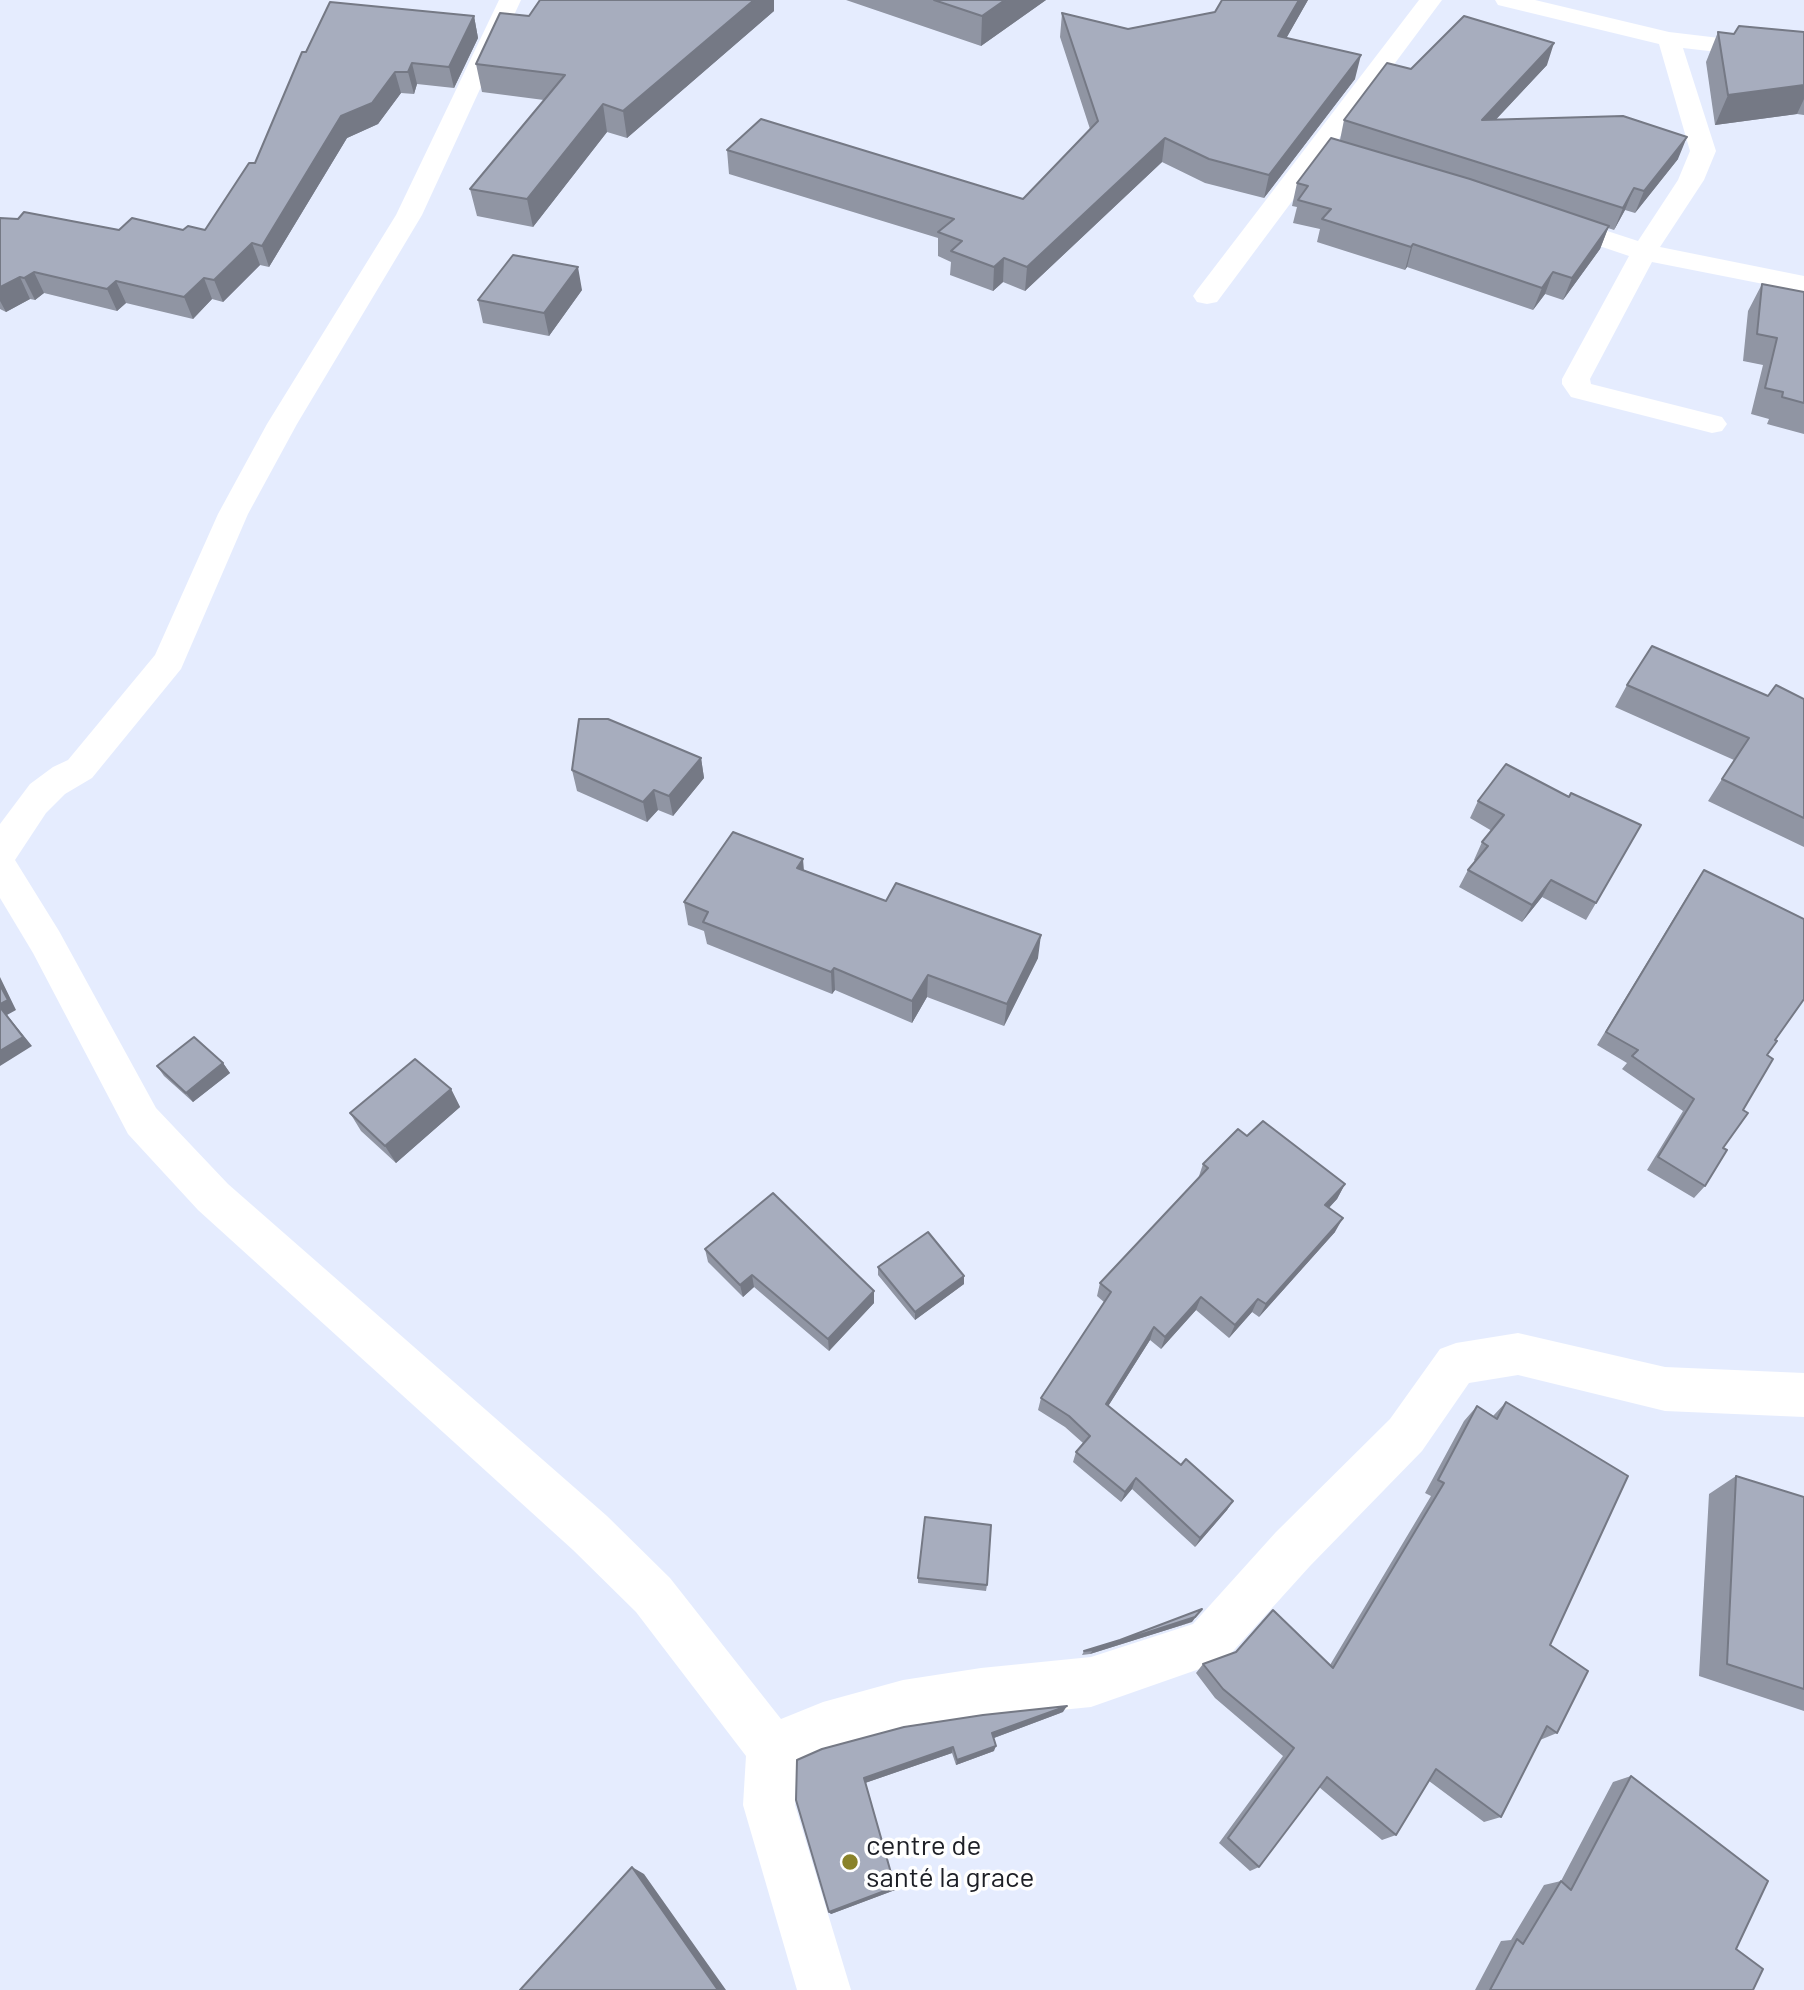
<!DOCTYPE html>
<meta charset="utf-8">
<style>
body{margin:0}
canvas{display:block;background:#e5ecfe}
</style>
<canvas width="1804" height="1990"></canvas>
<script>
const context = document.querySelector('canvas').getContext('2d');
context.lineJoin = 'round';
function fillPath(path, color) { context.fillStyle = color; context.fill(path, 'evenodd'); }
function trace(path, color, width, dash) { context.strokeStyle = color; context.lineWidth = width; context.lineCap = dash ? 'butt' : 'round'; context.setLineDash(dash || []); context.stroke(path); }
function drawText(font, color, halo, rows, align = 'center') {
  context.font = font + ' Barlow,sans-serif'; context.lineWidth = 7; context.setLineDash([]); context.textBaseline = 'middle'; context.strokeStyle = halo; context.fillStyle = color; for (const [text, x, y, turn = 0] of rows) {
    context.save(); context.translate(x, y); context.rotate((+turn || 0) * Math.PI / 180); context.textAlign = isNaN(turn) ? turn : align; if (halo) context.strokeText(text, 0, 0); context.fillText(text, 0, 0); context.restore();
  }
}
fillPath(new Path2D(`
 M499,0H521L422,215L297,424L248,514L181,669L92,778L65,794L46,813L15,860L59,931L156,1108L228,1184L607,1516L670,1578L781,1719L823,1702L903,1680L981,1668L1091,1657L1193,1624L1276,1532L1390,1419L1440,1349L1456,1343L1518,1333L1665,1367L1804,1373V1417L1665,1411L1518,1375L1469,1383L1422,1451L1310,1566L1225,1660L1091,1707L981,1718L903,1730L823,1752L797,1763L795,1805L851,1990H797L743,1805L746,1756L636,1612L573,1550L198,1210L128,1134L33,953L0,898V824L30,784L53,767L68,760L155,655L218,514L267,424L396,215Z
 M1419,0H1442L1217,302L1207,304L1197,302L1193,296L1197,290Z
 M1495,0H1535L1669,32L1804,48V62L1683,48L1716,151L1704,180L1660,247L1804,276V292L1652,262L1590,379L1591,384L1722,417L1727,424L1722,431L1712,433L1571,397L1562,384V379L1629,256L1546,228L1542,222L1546,216L1555,214L1638,241L1678,180L1690,151L1659,44L1498,5Z`), '#fff');
fillPath(new Path2D(`
 M846,0H1046L981,46Z
 M1222,0H1308L1286,38L1355,79L1264,198L1205,183L1162,162L1025,291L1003,282L993,291L950,275L951,262L938,256V238L729,174L727,150L1023,199L1090,129L1060,37L1062,13L1128,29L1215,12Z
 M774,11L627,138L607,132L533,227L477,216L470,189L544,100L482,92L476,64L529,16Z
 M474,16L478,38L454,88L417,84L414,94L401,93L378,124L347,138L269,267L260,265L223,302L212,299L193,319L126,303L117,311L44,293L35,300L30,299L6,312L0,309V218L119,230H205L255,163L306,52Z
 M1718,32L1734,34L1804,32V115L1797,114L1715,125L1706,62Z
 M1547,65L1496,119L1678,159L1635,213L1625,210L1614,230L1608,228L1600,249L1563,300L1545,294L1533,310L1407,267L1405,270L1317,242L1320,229L1293,223L1297,207L1292,206L1297,183L1340,140L1344,120L1411,69Z
 M1762,284L1804,292V434L1767,424L1769,419L1751,414L1763,365L1743,361L1748,311Z
 M582,290L549,336L483,323L478,300Z
 M1627,685L1804,699V847L1708,801L1734,760L1615,707Z
 M701,758L704,778L673,816L658,810L647,822L577,791L572,770Z
 M1506,764L1596,903L1586,920L1542,897L1522,922L1459,887L1468,870L1475,861L1474,860L1482,842L1492,831L1470,818L1478,801Z
 M804,870L1038,958L1004,1026L927,997L912,1023L835,990L832,994L707,944L704,931L688,925L684,902Z
 M1704,870L1775,1040L1767,1055L1743,1110L1723,1148L1705,1186L1694,1198L1647,1170L1683,1111L1622,1069L1627,1063L1597,1045L1694,885Z
 M223,1063L230,1073L193,1102L164,1076L157,1066Z
 M451,1089L460,1107L396,1163L361,1131L350,1113Z
 M1247,1136L1345,1184L1337,1199L1329,1208L1335,1232L1259,1317L1252,1312L1229,1338L1196,1310L1161,1349L1150,1340L1108,1406L1181,1465L1233,1501L1227,1510L1195,1547L1132,1489L1121,1502L1073,1462L1076,1452L1083,1443L1065,1427L1038,1410L1041,1398L1104,1302L1097,1296L1100,1283L1198,1179L1203,1164Z
 M705,1249L874,1303L829,1351L754,1287L743,1297L708,1262Z
 M878,1267L964,1276V1284L915,1320L878,1275Z
 M1506,1402L1550,1645L1557,1733L1540,1740L1501,1817L1484,1822L1429,1781L1396,1835L1382,1840L1319,1787L1259,1867L1250,1871L1219,1843L1283,1756L1215,1698L1196,1673L1203,1664L1330,1665L1431,1496L1425,1493L1464,1421L1477,1406L1493,1416Z
 M1736,1476L1804,1497V1711L1699,1676L1709,1494Z
 M918,1578L987,1585L986,1591L918,1583Z
 M1192,1622L1090,1654L1082,1655L1084,1651Z
 M1063,1712L994,1738V1751L956,1765L952,1753L865,1783L895,1890L831,1914L829,1912L797,1760Z
 M1631,1776L1736,1949L1753,1990H1475L1501,1941L1511,1940L1544,1885L1561,1881L1613,1782Z`), '#9095a3');
fillPath(new Path2D(`
 M754,0H774V11L627,138L623,111Z
 M1005,0H1046L981,46L982,16Z
 M1299,0H1308L1274,60L1278,36Z
 M474,16L478,38L454,88L449,67Z
 M1554,43L1547,65L1475,142L1482,120Z
 M1361,55L1355,79L1264,198L1269,175Z
 M412,63L417,84L414,94L408,72Z
 M395,72L401,93L378,124L347,138L269,267L262,246L341,116Z
 M1804,85V99L1797,114L1715,125L1728,95Z
 M603,104L607,132L533,227L527,199Z
 M1687,137L1678,159L1635,213L1644,191Z
 M1165,138L1162,162L1025,291L1027,267Z
 M1634,188L1625,210L1614,230L1623,208Z
 M1609,226L1600,249L1563,300L1572,278Z
 M252,243L260,265L223,302L214,280Z
 M1413,244L1407,267L1405,270L1411,247Z
 M1004,258L1003,282L993,291L994,267Z
 M578,267L582,290L549,336L544,313Z
 M34,272L44,293L35,300L24,278Z
 M1553,272L1545,294L1533,310L1542,288Z
 M20,277L30,299L6,312L0,301V287Z
 M204,278L212,299L193,319L184,297Z
 M116,281L126,303L117,311L107,289Z
 M701,758L704,778L673,816L669,796Z
 M654,790L658,810L647,822L643,802Z
 M803,859L805,883L797,868Z
 M1551,880L1542,897L1522,922L1532,905Z
 M1041,935L1038,958L1004,1026L1007,1004Z
 M834,968L835,990L832,994L831,972Z
 M928,975L927,997L912,1023V1001Z
 M0,977L16,1010L7,1015L32,1046L0,1066Z
 M223,1063L230,1073L193,1102L186,1093Z
 M451,1089L460,1107L396,1163L385,1146Z
 M1345,1184L1337,1199L1318,1219L1325,1205Z
 M1343,1218L1335,1232L1259,1317L1266,1304Z
 M752,1275L754,1287L743,1297L740,1285Z
 M964,1276V1284L915,1320V1312Z
 M874,1291V1303L829,1351L828,1339Z
 M1201,1297L1196,1310L1161,1349L1165,1337Z
 M1258,1299L1252,1312L1229,1338L1235,1325Z
 M1154,1327L1150,1340L1102,1416L1106,1404Z
 M1136,1478L1132,1489L1121,1502L1125,1492Z
 M1233,1501L1227,1510L1195,1547L1200,1538Z
 M1202,1609L1192,1622L1090,1654L1093,1650Z
 M1067,1706L1063,1712L991,1739L992,1733Z
 M996,1746L994,1751L956,1765L957,1760Z
 M953,1747L952,1753L865,1783L864,1778Z
 M632,1867L644,1874L726,1990H718Z
 M895,1887V1890L831,1914L829,1912Z`), '#757985');
const building = new Path2D(`
 M540,0H754L623,111L603,104L527,199L470,189L565,75L476,64L500,13L529,16Z
 M934,0H1005L982,16Z
 M1222,0H1299L1278,36L1361,55L1269,175L1209,159L1165,138L1027,267L1004,258L994,267L951,251L962,241L938,232L954,219L727,150L761,119L1023,199L1098,121L1062,13L1128,29L1215,12Z
 M330,2L474,16L449,67L412,63L408,72H395L372,103L341,116L262,246L252,243L214,280L204,278L184,297L116,281L107,289L34,272L24,278L20,277L0,287V218L18,219L24,212L119,230L132,218L183,230L188,226L205,230L249,163H255L302,52H306Z
 M1464,16L1554,43L1482,120L1623,116L1687,137L1644,191L1634,188L1623,208L1344,120L1387,63L1411,69Z
 M1739,26L1804,32V85L1728,95L1718,32L1734,34Z
 M1331,138L1470,179L1609,226L1572,278L1553,272L1542,288L1413,244L1411,247L1322,219L1331,209L1298,200L1308,186L1297,183Z
 M513,255L578,267L544,313L478,300Z
 M1762,284L1804,292V403L1782,397L1783,392L1765,388L1777,338L1757,334Z
 M1652,646L1768,696L1776,685L1804,699V818L1722,779L1749,738L1627,685Z
 M579,719H608L701,758L669,796L654,790L643,802L572,770Z
 M1506,764L1569,797L1571,793L1641,825L1596,903L1551,880L1532,905L1468,870L1488,846L1482,842L1504,815L1478,801Z
 M733,832L803,859L797,868L886,901L896,883L1041,935L1007,1004L928,975L912,1001L834,968L831,972L703,922L708,912L684,902Z
 M1704,870L1804,919V999L1775,1040L1777,1041L1767,1055L1773,1059L1743,1110L1748,1113L1723,1148L1727,1150L1705,1186L1658,1157L1694,1099L1632,1056L1638,1050L1606,1032Z
 M0,985L8,1000L0,1004Z
 M0,1007L23,1037L0,1051Z
 M194,1037L223,1063L186,1093L157,1066Z
 M415,1059L451,1089L385,1146L350,1113Z
 M1263,1121L1345,1184L1325,1205L1343,1218L1266,1304L1258,1299L1235,1325L1201,1297L1165,1337L1154,1327L1106,1404L1181,1465L1186,1459L1233,1501L1200,1538L1136,1478L1125,1492L1076,1452L1090,1436L1069,1416L1041,1398L1111,1292L1100,1283L1208,1168L1203,1164L1238,1129L1247,1136Z
 M773,1193L874,1291L828,1339L752,1275L740,1285L705,1249Z
 M928,1232L964,1276L915,1312L878,1267Z
 M1506,1402L1628,1476L1550,1645L1588,1671L1557,1733L1547,1726L1501,1817L1436,1769L1396,1835L1327,1777L1259,1867L1228,1838L1294,1748L1223,1689L1203,1664L1236,1652L1273,1610L1333,1668L1444,1483L1438,1480L1477,1406L1497,1419Z
 M1736,1476L1804,1497V1689L1727,1664Z
 M925,1517L991,1525L987,1585L918,1578Z
 M1202,1609L1195,1617L1093,1650L1084,1651L1120,1640Z
 M1067,1706L992,1733L996,1746L957,1760L953,1747L864,1778L895,1887L829,1912L796,1800L797,1760L822,1749L904,1727L983,1715Z
 M1631,1776L1768,1881L1736,1949L1763,1969L1753,1990H1490L1517,1939L1523,1944L1561,1881L1571,1890Z
 M632,1867L718,1990H520Z`);
fillPath(building, '#a7adbe');
trace(building, '#757985', 2);
for (const [x, y, r, color] of [
 [850,1862,9,"#898229"]
]) { const dot = new Path2D(); dot.arc(x, y, r, 0, 2 * Math.PI); context.fillStyle = color; context.fill(dot); trace(dot, '#fff', 2.5); }
drawText('28px', '#1d1f26', '#fff', [
 ["centre de",866,1846],
 ["santé la grace",866,1878]
], 'left');
</script>
